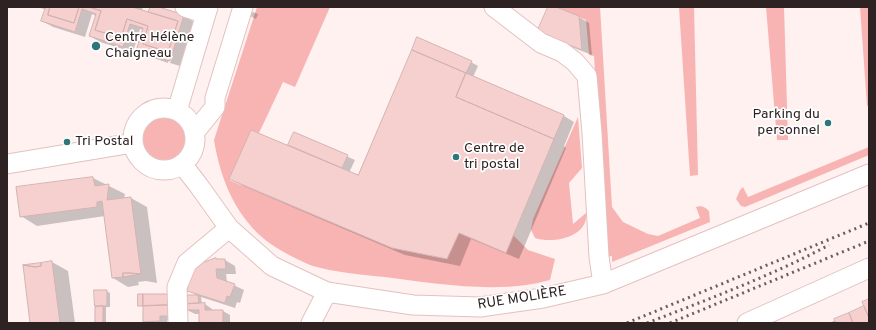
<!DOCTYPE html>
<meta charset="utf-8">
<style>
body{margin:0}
#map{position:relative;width:876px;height:330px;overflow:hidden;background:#fef1f0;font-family:Overpass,sans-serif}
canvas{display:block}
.frame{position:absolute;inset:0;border:8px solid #2e2222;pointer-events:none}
</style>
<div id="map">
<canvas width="876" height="330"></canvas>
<div class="frame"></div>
</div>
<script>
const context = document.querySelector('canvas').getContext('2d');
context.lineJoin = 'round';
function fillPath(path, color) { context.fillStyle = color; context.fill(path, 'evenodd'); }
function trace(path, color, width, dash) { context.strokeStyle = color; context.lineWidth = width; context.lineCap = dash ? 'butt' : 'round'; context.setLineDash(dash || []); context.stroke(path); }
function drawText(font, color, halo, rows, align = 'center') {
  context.font = font + ' Overpass,sans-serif'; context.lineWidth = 3.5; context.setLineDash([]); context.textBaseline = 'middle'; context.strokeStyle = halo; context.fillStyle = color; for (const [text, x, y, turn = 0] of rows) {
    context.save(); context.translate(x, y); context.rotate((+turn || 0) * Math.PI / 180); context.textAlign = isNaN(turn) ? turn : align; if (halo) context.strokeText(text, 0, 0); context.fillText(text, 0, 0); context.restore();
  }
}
fillPath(new Path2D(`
 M257,7H330L295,87L283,82L259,133L251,130L229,180L392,248L447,259L459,233L513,235L528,250L555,259L550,280C542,282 534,284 526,285C479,291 431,283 385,277C363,275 333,272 313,266C299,261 273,247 263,238C234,213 220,177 214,140Z
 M556,7H600L612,207L623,222L648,234L658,236L700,218L696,207C701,205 705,207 709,211L710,222L612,262V256L606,257L594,56L589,55L586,20Z
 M679,7H694L698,175L690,176Z
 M766,7H784L788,140H777Z
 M860,7H869V105L867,106Z
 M578,117L582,168L569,183L573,224L586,213C589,237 553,244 535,238L531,230L533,219Z
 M143 139a21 21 0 1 1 42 0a21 21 0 1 1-42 0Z
 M869,147V155L745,207L741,206L736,199L740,190L743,187L748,197Z`), '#f7b4b2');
fillPath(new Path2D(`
 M38,7H143L142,11L149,13L151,7H156L184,16L194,22L180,66L170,63L173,56H170L168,63L148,56L138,51L144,30L140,29L133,52L100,42L90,36L96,16L92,14L85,37L53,27L42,21L46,10Z
 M549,7H554L579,17L589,23L592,55L549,38Z
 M250,11L258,14L256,19L248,15Z
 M471,62L478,66L473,77L564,116L574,122L564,146L566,148L519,259L471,239L460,266L405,255L243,186L231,179L293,149L294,133L355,160L349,173L359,177Z
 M93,178L125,194L124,199L131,198L147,207L157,283L146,281L138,282L139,285L128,287L113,278L105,216L37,226L21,216L17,188Z
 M216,259L218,260H225L235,266L236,274H226L227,282L244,290L240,303L237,302L235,308L201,297L202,304H205L212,309V311H223L230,315V323H200V314H195L187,310V296H198L188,290Z
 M52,262L68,271L75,323H31Z
 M95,291H106L110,293V307H106V323H96Z
 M139,295L176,320H167V323H144V307L139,305Z
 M869,300V323H829L865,307Z`), '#0003');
const building = new Path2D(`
 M46,7H50L48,15L74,23L79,7H89L101,11L95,30L121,38L127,19L148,26L143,44L168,52L178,21L148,12L150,7H159L184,15L170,61L136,51L143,28L130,24L123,47L89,36L96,14L82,9L75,32L41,21Z
 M50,7H79L74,23L48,15Z
 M89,7H132L178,21L168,52L143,44L148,26L127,19L121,38L95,30L101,11Z
 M548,7H556L579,16L582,50L537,32Z
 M417,37L472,61L466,73L412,50Z
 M412,50L466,73L456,97L554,139L506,253L459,233L447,259L392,248L229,179L251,130L358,175Z
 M466,73L564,115L554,139L456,97Z
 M294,132L348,155L342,168L288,145Z
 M93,177L95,186L109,184L107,200L131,197L141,274L129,273H123V277L112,278L102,201L97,202V207L20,217L16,187Z
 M216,258V259H225L226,269H216L217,278L235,284L230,297L227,296L225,303L187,291L190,278L194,270L202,263Z
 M52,261L60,323H30L23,265L35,267L41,266V263Z
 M41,263V266L35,267L23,265Z
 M123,273H129L141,274L123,277Z
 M94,290H107V306H95Z
 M138,294H143V306H138Z
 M143,294H169V305L143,306Z
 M186,295H198L199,303L186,304Z
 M869,299V318L862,302Z
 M205,303V310H223V323H199V310H186V304Z
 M169,305V316H160V321L143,322V306Z
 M103,306V323H95V307Z
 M864,306L869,318V323H853L849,313Z
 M849,313L853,323H836L834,319Z`);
fillPath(building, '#f6d0ce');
trace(building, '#d3b3b2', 1);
const minor = new Path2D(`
 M185,7L206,14
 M494,7L541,43L562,52L575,62L587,76L592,133L599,257L603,284
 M133 139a31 31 0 1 1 62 0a31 31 0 1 1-62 0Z
 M177,111L208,7
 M194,133L215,107V98L243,7
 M7,164L133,143
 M182,164L199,186L229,228L272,266L327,292L413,305L480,307L543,298L603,284L869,174
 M178,323L177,287L187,263L229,228
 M311,323L327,292
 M747,323L869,268`);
trace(minor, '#e2c2c0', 21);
trace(minor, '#fff', 19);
trace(new Path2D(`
 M627,323L869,223
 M647,323C709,299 771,276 829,245
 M670,323L869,241`), '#6a5e5e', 3, [2, 4]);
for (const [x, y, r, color] of [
 [96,46,5,"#2d777b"],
 [828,123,4,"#2d777b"],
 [67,142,4,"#2d777b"],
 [456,157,4,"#2d777b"]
]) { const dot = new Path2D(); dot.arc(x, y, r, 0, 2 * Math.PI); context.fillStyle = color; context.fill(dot); trace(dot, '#fff', 1.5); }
drawText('14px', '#2e2222', '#fff', [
 ["Centre Hélène",105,38],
 ["Chaigneau",105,54],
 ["Parking du",820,115,"right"],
 ["personnel",820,131,"right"],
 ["Tri Postal",75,142],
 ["Centre de",464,149],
 ["tri postal",464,165]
], 'left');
drawText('14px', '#2e2222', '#fff', [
 ["RUE MOLIÈRE",522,299,-9]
]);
</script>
